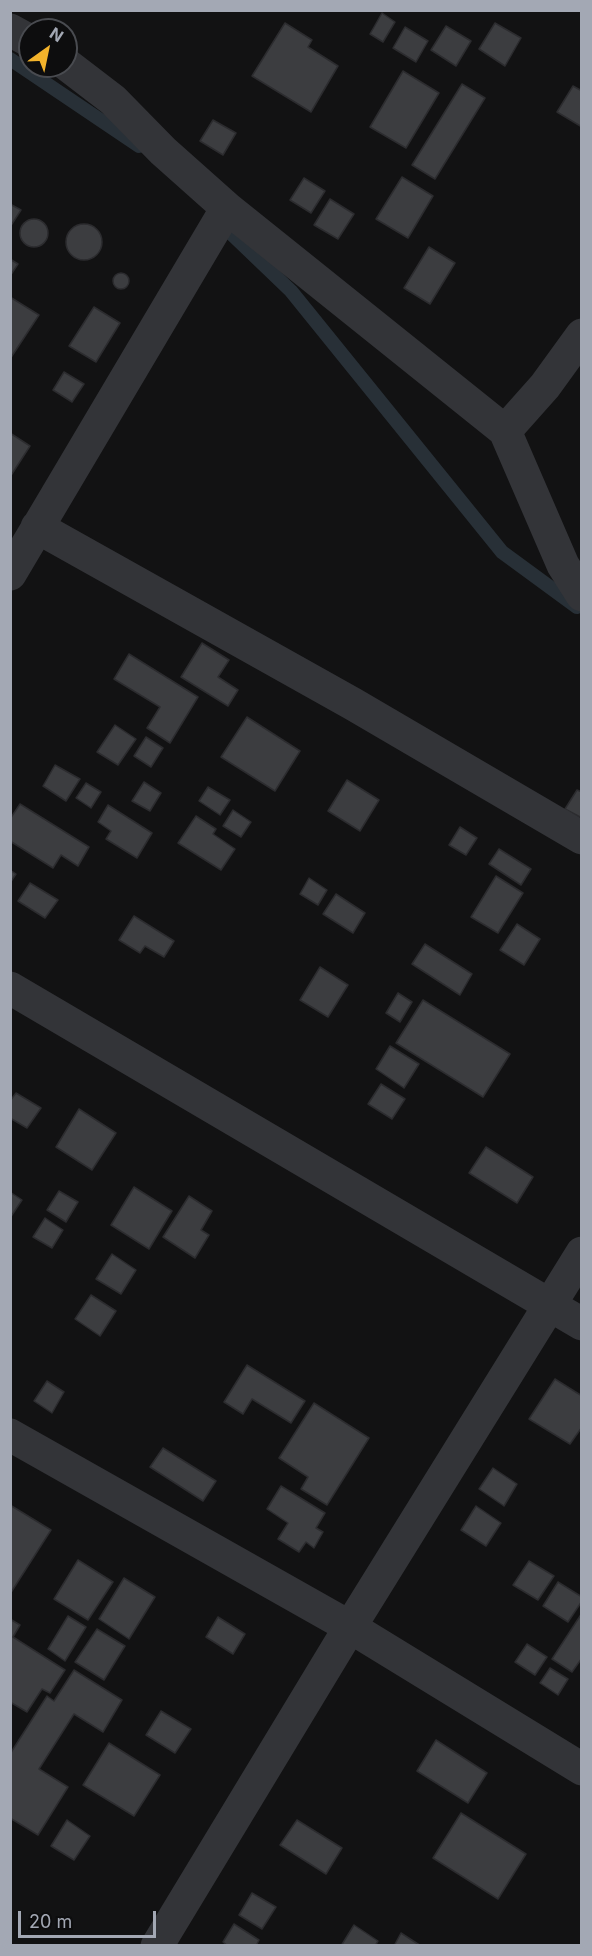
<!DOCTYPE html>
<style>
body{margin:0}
#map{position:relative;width:592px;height:1956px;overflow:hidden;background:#121213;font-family:Inter,sans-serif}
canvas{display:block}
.frame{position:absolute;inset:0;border:12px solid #a3a8b4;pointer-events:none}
.north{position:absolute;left:18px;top:18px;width:60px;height:60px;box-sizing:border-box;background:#0d0d0e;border:2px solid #494b50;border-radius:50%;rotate:33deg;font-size:16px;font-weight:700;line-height:24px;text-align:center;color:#a3a8b4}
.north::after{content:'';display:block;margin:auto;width:21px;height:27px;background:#f3b32b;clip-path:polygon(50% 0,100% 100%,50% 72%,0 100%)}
.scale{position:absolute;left:18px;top:1911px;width:138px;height:27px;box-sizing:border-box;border:3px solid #a3a8b4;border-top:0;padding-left:8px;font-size:18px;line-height:21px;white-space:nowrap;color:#a3a8b4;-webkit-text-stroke:4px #0d0d0e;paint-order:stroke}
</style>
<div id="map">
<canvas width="592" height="1956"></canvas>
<div class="frame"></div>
<div class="north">N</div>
<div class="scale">20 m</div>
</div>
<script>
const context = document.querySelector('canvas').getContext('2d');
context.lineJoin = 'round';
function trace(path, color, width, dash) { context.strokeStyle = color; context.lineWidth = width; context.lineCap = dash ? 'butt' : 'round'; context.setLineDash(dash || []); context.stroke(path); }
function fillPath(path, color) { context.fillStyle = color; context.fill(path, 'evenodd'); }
trace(new Path2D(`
 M10,59L139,146
 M218,221L291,291L502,552L577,607`), '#283037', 14);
const building = new Path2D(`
 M382,13L395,22L383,42L370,34Z
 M285,23L312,40L308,47L338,66L311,112L252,76Z
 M495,23L521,38L505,66L479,49Z
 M446,26L471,41L456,66L431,50Z
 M405,27L428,41L416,62L393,48Z
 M403,71L439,93L406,148L370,127Z
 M462,84L485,98L435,179L412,165Z
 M573,86L582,91V127L557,112Z
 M213,120L236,133L223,155L200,141Z
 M402,177L433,196L408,238L376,219Z
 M304,178L325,191L311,213L290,200Z
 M330,199L354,214L338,239L314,225Z
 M10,204L21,210L10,227Z
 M20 233a14 14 0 1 1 28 0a14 14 0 1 1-28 0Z
 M66 242a18 18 0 1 1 36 0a18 18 0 1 1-36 0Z
 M429,247L455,263L430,304L404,288Z
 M10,259L18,264L10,276Z
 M113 281a8 8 0 1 1 16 0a8 8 0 1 1-16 0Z
 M10,297L39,315L10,359Z
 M94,307L120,323L96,362L69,346Z
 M64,372L84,384L72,402L53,390Z
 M10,433L30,446L10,477Z
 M202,643L229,660L218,677L238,690L228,706L181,677Z
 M129,654L198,697L170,743L147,728L160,707L114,679Z
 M247,717L300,751L275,791L221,757Z
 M115,725L136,739L118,765L97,752Z
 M146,737L163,748L151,767L134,756Z
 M55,765L80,779L66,801L43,786Z
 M347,780L379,800L360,831L328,811Z
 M144,782L161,793L150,811L132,801Z
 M86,783L101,792L91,808L76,798Z
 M208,787L230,800L220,815L199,801Z
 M577,790L582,792V818L565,809Z
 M20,804L89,847L78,866L61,855L53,868L10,841V819Z
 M108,805L152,833L137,858L106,839L111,831L98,822Z
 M233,810L251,822L241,837L223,826Z
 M196,816L216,829L213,834L235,849L221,870L178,843Z
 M460,827L477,838L466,855L449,845Z
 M499,849L531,869L521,885L489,864Z
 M10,870L16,874L10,883Z
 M496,876L523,893L498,933L471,917Z
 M309,878L327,890L318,905L300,894Z
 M30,883L58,900L45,918L18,901Z
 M336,894L365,913L353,933L323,914Z
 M134,916L174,941L164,957L145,946L140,953L119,940Z
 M517,924L540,939L524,965L500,950Z
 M425,944L472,974L460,995L412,964Z
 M320,967L348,985L328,1017L300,1000Z
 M398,993L412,1002L400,1022L386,1013Z
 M423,1000L510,1054L483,1097L396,1043Z
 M390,1046L419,1064L404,1088L376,1069Z
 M381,1084L405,1099L392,1119L368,1104Z
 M16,1093L41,1108L27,1128L10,1118V1101Z
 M79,1109L116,1133L92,1170L56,1147Z
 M486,1147L533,1177L517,1203L469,1173Z
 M134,1187L172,1211L149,1249L111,1225Z
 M59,1191L78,1202L66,1222L47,1210Z
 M10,1192L22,1200L10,1218Z
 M189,1196L212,1211L201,1230L209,1235L195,1258L163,1237Z
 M45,1218L63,1230L52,1248L33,1237Z
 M112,1254L136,1270L121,1294L96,1279Z
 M91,1295L116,1311L100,1336L75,1319Z
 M247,1365L305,1401L291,1423L252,1399L243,1414L224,1402Z
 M555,1379L582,1396V1427L570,1444L529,1419Z
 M47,1381L64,1392L52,1413L34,1401Z
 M314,1403L369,1438L327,1505L301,1489L308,1477L279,1458Z
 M163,1448L216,1481L203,1501L150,1467Z
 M493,1468L517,1484L504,1506L479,1489Z
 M281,1486L325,1513L316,1528L323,1532L314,1548L306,1542L299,1552L278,1539L288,1523L267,1509Z
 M10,1505L51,1530L10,1594Z
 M476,1506L501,1523L486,1546L461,1530Z
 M78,1560L113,1582L88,1620L54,1599Z
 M529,1561L554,1576L538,1600L513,1585Z
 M124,1578L155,1597L129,1639L99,1619Z
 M558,1582L582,1597V1601L568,1622L543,1606Z
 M582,1613V1658L572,1672L552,1659Z
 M68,1616L86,1627L65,1661L48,1649Z
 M218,1617L245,1634L233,1654L206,1637Z
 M10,1619L20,1625L13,1637L65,1670L50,1693L42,1689L27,1712L10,1702Z
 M97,1629L125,1646L104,1680L75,1662Z
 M527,1644L547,1657L535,1675L515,1662Z
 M550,1668L568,1679L558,1695L540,1683Z
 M74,1670L122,1700L103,1732L74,1714L39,1769L68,1787L38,1835L10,1818V1754L47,1696L54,1701Z
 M161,1711L191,1729L175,1753L146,1735Z
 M436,1740L487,1773L468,1803L417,1771Z
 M109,1743L160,1775L134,1816L83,1785Z
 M461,1813L526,1854L498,1899L433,1858Z
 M67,1820L90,1836L74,1860L51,1846Z
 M297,1820L342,1848L326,1874L280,1845Z
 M252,1893L276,1907L262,1929L239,1915Z
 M234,1924L259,1940L256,1946H228L223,1942Z
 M354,1925L378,1941L375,1946H341Z
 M401,1933L421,1946H394Z`);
fillPath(building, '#3c3d40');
trace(building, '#2c2c2f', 1.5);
trace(new Path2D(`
 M10,30L30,41
 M66,64L113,100L163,151L227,208L505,431L545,386L582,335
 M505,431L563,565L582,595
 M37,527L353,704L582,838
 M10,574L227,208
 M10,988L582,1324
 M10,1435L350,1627L582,1769
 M157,1946L350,1627L582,1253`), '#333438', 33);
</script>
